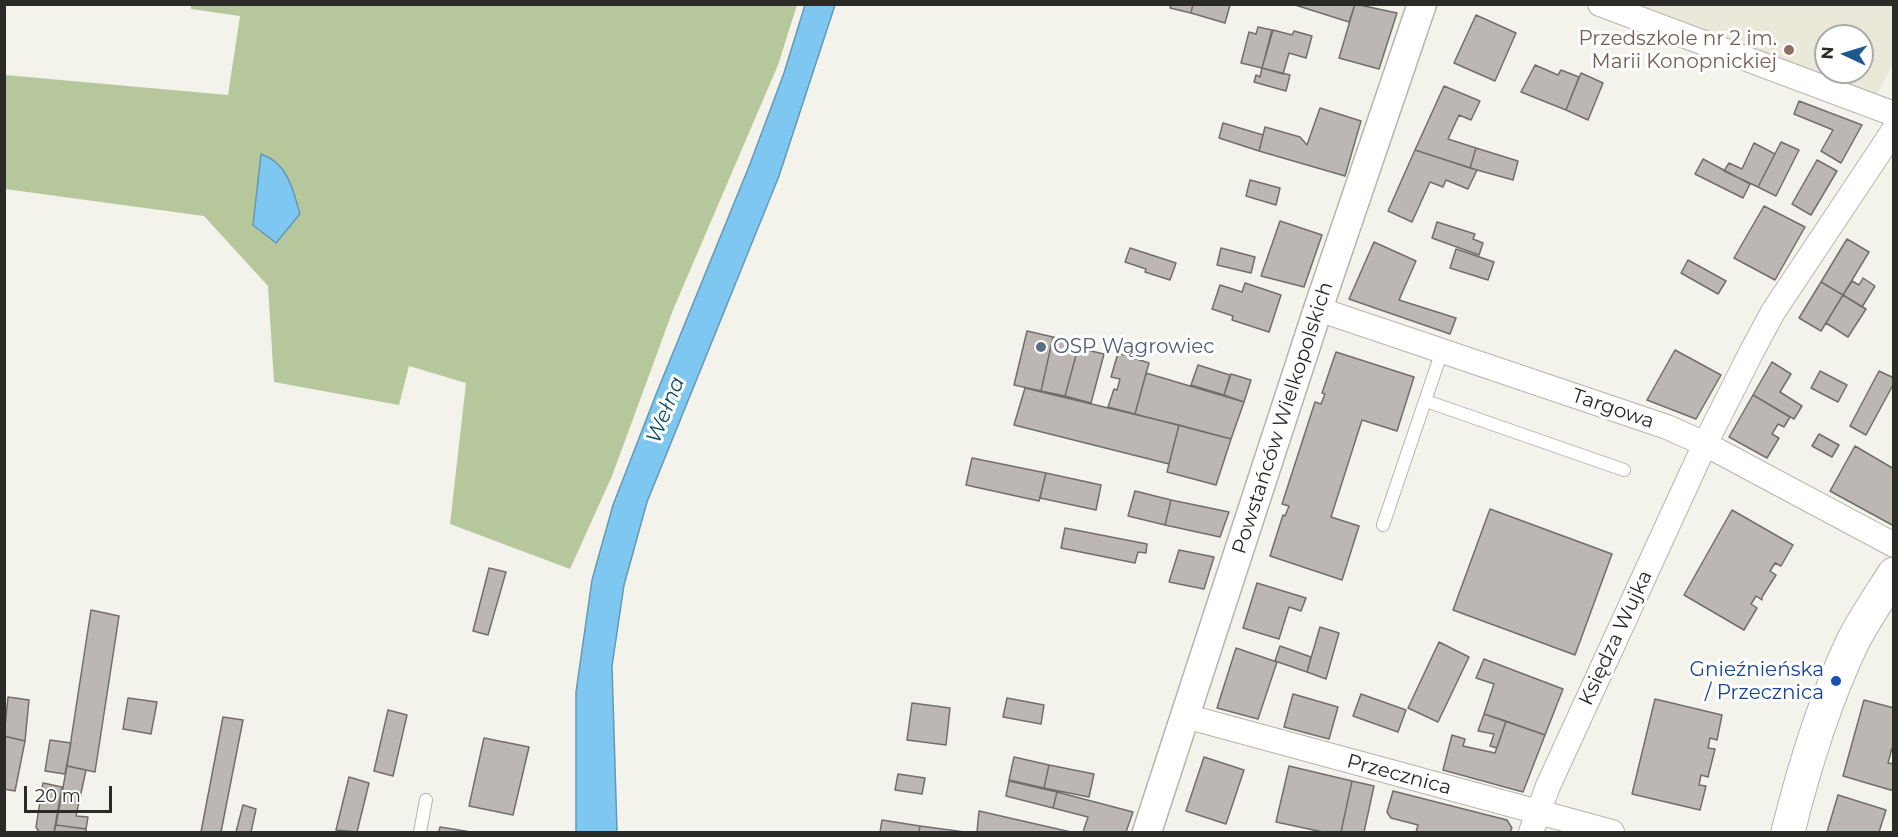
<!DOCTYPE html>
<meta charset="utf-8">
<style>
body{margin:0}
#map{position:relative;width:1898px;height:837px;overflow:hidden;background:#f3f2eb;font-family:Montserrat,sans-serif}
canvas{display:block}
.frame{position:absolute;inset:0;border:6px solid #2a2a27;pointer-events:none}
.north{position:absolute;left:1814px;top:24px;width:60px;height:60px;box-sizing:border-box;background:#fff;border:2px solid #aaaaa9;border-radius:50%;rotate:274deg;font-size:16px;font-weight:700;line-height:24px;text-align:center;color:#2a2a27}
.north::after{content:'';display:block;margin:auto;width:21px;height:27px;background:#1d598f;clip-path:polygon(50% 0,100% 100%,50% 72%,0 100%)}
.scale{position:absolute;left:24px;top:786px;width:88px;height:27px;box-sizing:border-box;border:3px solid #2a2a27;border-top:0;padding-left:8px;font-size:18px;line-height:21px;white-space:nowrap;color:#2a2a27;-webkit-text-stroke:4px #fff;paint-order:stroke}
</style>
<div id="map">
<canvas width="1898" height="837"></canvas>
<div class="frame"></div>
<div class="north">N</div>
<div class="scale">20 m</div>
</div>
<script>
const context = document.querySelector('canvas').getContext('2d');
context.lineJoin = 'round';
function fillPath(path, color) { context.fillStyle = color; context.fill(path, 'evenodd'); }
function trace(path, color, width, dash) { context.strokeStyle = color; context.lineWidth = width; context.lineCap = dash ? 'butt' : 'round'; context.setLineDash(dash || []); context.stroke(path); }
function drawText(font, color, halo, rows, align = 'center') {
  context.font = font + ' Montserrat,sans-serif'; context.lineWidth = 6; context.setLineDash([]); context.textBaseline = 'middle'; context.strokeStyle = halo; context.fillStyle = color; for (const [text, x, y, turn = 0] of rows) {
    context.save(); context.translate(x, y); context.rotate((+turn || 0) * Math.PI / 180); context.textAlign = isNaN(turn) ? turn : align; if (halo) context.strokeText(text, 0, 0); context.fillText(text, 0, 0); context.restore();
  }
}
fillPath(new Path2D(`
 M1631,5H1893V64L1876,96ZM1826,36H1862V72H1826Z`), '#eae8d9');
fillPath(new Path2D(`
 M191,5H797L778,65L673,310L612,476L570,569L450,524L466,383L409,366L399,405L274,382L268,286L204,216L5,189V75L228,95L240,16L191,9Z`), '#b7c79c');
const water = new Path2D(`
 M805,5H835L779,176L647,502L624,585L612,666L617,832H576V692L592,580L613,505L657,392L750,164L784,73Z
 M261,154C288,163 293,190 300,214L276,243L253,225Z`);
fillPath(water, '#7dc7f1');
trace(water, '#6498b4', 1.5);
const building = new Path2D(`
 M1171,4H1193L1191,13L1170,8Z
 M1193,4H1227L1230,5L1225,23L1191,13Z
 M1292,4H1355L1349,22Z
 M1355,4L1397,13L1379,69L1339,58Z
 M1476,15L1516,33L1495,81L1454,63Z
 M1258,27L1272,30L1262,68L1241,63L1249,32L1256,34Z
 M1273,30L1292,35L1294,31L1312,36L1306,58L1289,53L1283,74L1262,68Z
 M1535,65L1558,75L1561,70L1579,77L1566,110L1521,92Z
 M1262,68L1290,75L1286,91L1254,82L1256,75L1260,77Z
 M1581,73L1603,83L1588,120L1566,110Z
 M1444,86L1480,101L1471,120L1459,115L1448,139L1476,148L1470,168L1415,150Z
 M1799,101L1862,125L1841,163L1821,151L1833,130L1794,114Z
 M1320,108L1361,121L1345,176L1259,151L1265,127L1300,137L1307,145Z
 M1223,123L1263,135L1259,151L1219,138Z
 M1781,142L1799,150L1776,196L1758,187Z
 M1754,143L1775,154L1758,187L1724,171L1729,163L1742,169Z
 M1476,148L1518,161L1513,180L1470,168Z
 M1415,150L1477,170L1468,189L1446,180L1443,187L1430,182L1412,222L1388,211Z
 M1703,159L1750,184L1743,198L1695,174Z
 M1817,160L1837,171L1811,215L1792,204Z
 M1250,180L1280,188L1276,205L1246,196Z
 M1764,206L1805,227L1775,280L1734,258Z
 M1280,221L1322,235L1304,287L1261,276Z
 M1437,222L1475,234L1473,239L1483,243L1479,255L1432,238Z
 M1847,239L1869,252L1843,295L1821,282Z
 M1374,242L1416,261L1399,300L1456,318L1450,334L1349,299Z
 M1130,248L1176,263L1170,280L1145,272L1146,269L1125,262Z
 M1221,248L1255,257L1251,273L1217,265Z
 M1456,249L1494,262L1488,280L1450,268Z
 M1688,260L1726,281L1718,294L1681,273Z
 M1863,278L1875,286L1862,307L1843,295L1852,281L1859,285Z
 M1821,282L1843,295L1821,331L1799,318Z
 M1245,283L1281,295L1269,332L1232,320L1233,316L1212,309L1220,285L1242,292Z
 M1843,295L1866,309L1848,337L1826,323Z
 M1027,331L1053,337L1041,391L1014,385Z
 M1053,337L1081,344L1080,349L1078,348L1065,396L1041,391Z
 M1078,348L1104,354L1091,403L1065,396Z
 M1675,350L1721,375L1696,419L1647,400Z
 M1336,352L1414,377L1397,431L1362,420L1331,517L1359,526L1342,580L1270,556L1283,515L1285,516L1289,506L1282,504L1315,402L1321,404L1325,394L1322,393Z
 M1118,353L1149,363L1135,414L1108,407L1114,389L1117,390L1120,379L1111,377Z
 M1772,362L1791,374L1780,392L1802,406L1794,419L1753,395Z
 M1198,365L1230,375L1224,395L1191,385Z
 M1820,371L1847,385L1838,402L1811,388Z
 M1879,371L1894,378V383L1866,435L1850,426Z
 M1146,373L1244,402L1231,439L1135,414Z
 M1231,374L1251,380L1244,402L1224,395Z
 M1025,388L1179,425L1169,464L1014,425Z
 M1753,395L1790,417L1784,427L1778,424L1772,434L1779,438L1767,458L1729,437Z
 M1179,425L1231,439L1216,485L1167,472Z
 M1819,434L1839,445L1832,457L1812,446Z
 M1855,446L1894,469V526L1830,491Z
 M972,458L1046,473L1039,501L966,485Z
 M1046,473L1101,485L1096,510L1040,498Z
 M1135,491L1171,500L1165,525L1128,516Z
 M1171,500L1229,512L1220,537L1165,525Z
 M1490,509L1612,554L1575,655L1453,610Z
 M1732,510L1793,545L1781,566L1775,563L1770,571L1776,575L1762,597V600L1756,596L1751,604L1757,608L1744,630L1684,595Z
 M1065,528L1147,544L1146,553L1138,552L1135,563L1061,548Z
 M1179,550L1214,557L1204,589L1169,582Z
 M489,568L506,572L488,635L473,631Z
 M1257,583L1306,598L1301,611L1289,607L1279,639L1243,628Z
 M91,610L119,616L95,772L67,766Z
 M1320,627L1339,633L1326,679L1307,672Z
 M1439,642L1469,657L1438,722L1408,708Z
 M1280,646L1311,657L1307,672L1275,661Z
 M1236,648L1277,662L1258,719L1217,708Z
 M1484,659L1563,689L1545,735L1484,714L1494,684L1476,678Z
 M1293,694L1338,707L1329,739L1284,727Z
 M1361,694L1406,710L1398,732L1353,716Z
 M8,697L29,700L25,741L4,736Z
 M128,698L157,702L151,734L123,729Z
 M1007,698L1044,705L1041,724L1003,717Z
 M1655,699L1722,715L1717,740L1710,738L1708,748L1715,749L1708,777L1701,775L1699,785L1706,786L1700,810L1632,794Z
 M1864,700L1894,708V749L1892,748L1888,763L1894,764V791L1843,776Z
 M912,703L950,708L946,745L907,740Z
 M388,710L407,715L393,776L374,771Z
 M1484,714L1506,721L1497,748L1490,746L1494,734L1478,731Z
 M223,717L243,720L221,832H201Z
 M1506,721L1545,735L1523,792L1443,770L1452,735L1465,739L1463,746L1495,753Z
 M4,736L25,741L15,791L4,789Z
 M484,738L529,747L513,815L469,806Z
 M50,740L71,743L65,774L45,771Z
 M1014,757L1049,765L1044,788L1009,780Z
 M1204,757L1244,770L1226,824L1186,811Z
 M1049,765L1094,774L1089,797L1044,788Z
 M67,766L86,770L76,816L88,817L86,829L56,825Z
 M1289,766L1352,781L1341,832H1323L1276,822Z
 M898,774L925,778L922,794L895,790Z
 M349,777L369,783L357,832L336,830Z
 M1009,781L1057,792L1053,808L1006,796Z
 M1352,781L1374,786L1364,832H1341Z
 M43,783L62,787L54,832H39L36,827Z
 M1393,791L1507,820L1512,828L1510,832H1416L1418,825L1391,818L1387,812Z
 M1057,792L1133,812L1126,832H1083L1088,817L1053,808Z
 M1838,795L1886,810L1879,832H1827Z
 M243,805L256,809L251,832H236Z
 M979,811L1062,830L1071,832H977Z
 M882,820L920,826L919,832H880Z
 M56,825L86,829V832H54Z
 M920,826L965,832H919Z
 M440,827L471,832H439Z`);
fillPath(building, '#bcb7b2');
trace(building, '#726e69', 1.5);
const service = new Path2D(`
 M1426,401L1624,470
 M1383,525L1442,351
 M420,832L426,800`);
const minor = new Path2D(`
 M1600,4L1894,114
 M1318,309L1667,427L1705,444L1894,545
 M1185,716L1612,832
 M1531,832L1548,786L1705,444L1753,349L1773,312L1894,130`);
const tertiary = new Path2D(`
 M1147,832L1318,309L1422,4`);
const secondary = new Path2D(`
 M1788,832C1804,767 1824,702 1853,641C1865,618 1880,596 1894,574`);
trace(service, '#b5b4ad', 14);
trace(minor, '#b5b4ad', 26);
trace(tertiary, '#b5b4ad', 31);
trace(secondary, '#b5b4ad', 35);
trace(service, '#fff', 12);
trace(minor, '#fff', 24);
trace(tertiary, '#fff', 28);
trace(secondary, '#fff', 33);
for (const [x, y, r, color] of [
 [1789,50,6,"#8d6e63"],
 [1041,347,6,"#5c6f8a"],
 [1836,681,6,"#1a4fb4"]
]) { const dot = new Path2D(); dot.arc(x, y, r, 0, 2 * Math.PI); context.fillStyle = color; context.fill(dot); trace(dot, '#fff', 2); }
drawText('20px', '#785e54', '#fff', [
 ["Przedszkole nr 2 im.",1777,39],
 ["Marii Konopnickiej",1777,62]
], 'right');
drawText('20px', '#4e5e75', '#fff', [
 ["OSP Wągrowiec",1053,347]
], 'left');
drawText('20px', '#2a2a27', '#fff', [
 ["Targowa",1613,409,19],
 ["Powstańców Wielkopolskich",1283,418,-72],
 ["Księdza Wujka",1616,638,-65],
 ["Przecznica",1399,775,15]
]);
drawText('20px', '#164399', '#fff', [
 ["Gnieźnieńska",1824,670],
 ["/ Przecznica",1824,693]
], 'right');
drawText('italic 21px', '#0f4c68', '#fff', [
 ["Wełna",666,410,-68]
]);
</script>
